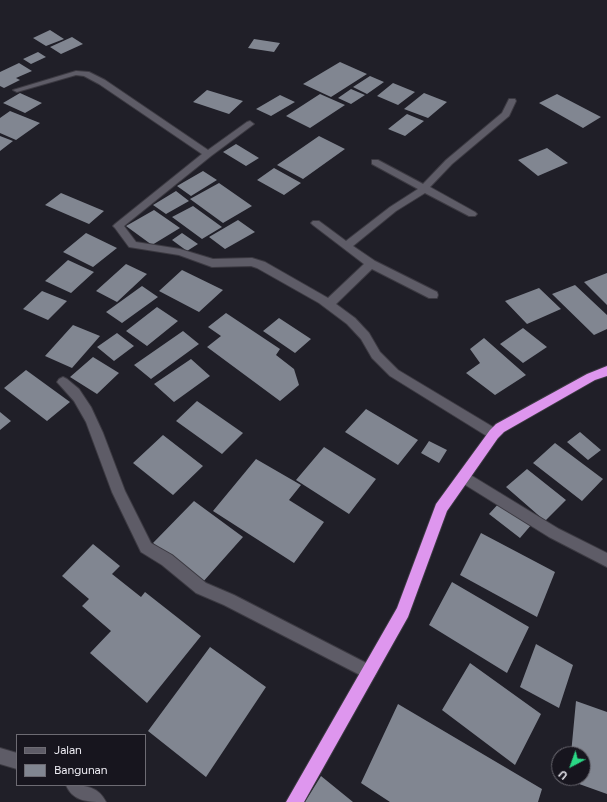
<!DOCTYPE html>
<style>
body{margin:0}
#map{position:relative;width:607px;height:802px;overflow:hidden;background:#201f28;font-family:Figtree,sans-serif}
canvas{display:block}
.legend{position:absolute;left:16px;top:734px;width:130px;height:52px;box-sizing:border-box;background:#17151e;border:1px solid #6d6b73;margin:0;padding:5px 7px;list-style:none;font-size:12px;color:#edecf3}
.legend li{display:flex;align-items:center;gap:8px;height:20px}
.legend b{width:20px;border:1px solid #6d6b73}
.north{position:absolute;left:551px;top:746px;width:40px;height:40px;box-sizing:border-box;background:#17151e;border:1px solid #6d6b73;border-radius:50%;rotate:221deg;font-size:11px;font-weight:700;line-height:16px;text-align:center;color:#edecf3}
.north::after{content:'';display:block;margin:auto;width:14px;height:18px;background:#2ad885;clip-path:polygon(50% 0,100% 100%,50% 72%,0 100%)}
</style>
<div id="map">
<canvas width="607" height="802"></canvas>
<ul class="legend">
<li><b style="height:5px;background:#5e5c67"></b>Jalan</li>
<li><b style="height:11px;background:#818691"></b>Bangunan</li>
</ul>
<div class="north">U</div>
</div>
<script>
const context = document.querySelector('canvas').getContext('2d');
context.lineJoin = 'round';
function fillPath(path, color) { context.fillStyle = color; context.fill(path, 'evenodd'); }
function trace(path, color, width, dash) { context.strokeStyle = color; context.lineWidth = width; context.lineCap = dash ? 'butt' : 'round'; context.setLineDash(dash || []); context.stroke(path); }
fillPath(new Path2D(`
 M50,30L64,39L46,46L33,38Z
 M72,37L83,44L61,54L50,47Z
 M254,39L280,43L274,52L248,48Z
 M38,52L46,57L31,64L23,59Z
 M340,62L367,74L331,97L303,84Z
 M19,63L32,71L16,78L20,80L4,88L0,86V72Z
 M370,76L384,82L367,94L353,87Z
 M393,83L415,92L398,105L377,96Z
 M351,89L365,95L351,104L338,98Z
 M207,90L243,101L229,114L193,102Z
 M20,93L42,103L25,113L3,103Z
 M424,93L447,102L428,118L404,109Z
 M320,94L345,105L310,128L286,116Z
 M557,94L601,117L583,128L539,103Z
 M280,95L295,102L271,116L256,109Z
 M10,111L40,123L16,140L0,133V118Z
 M407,114L424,121L405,136L388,129Z
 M0,136L13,141L0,151Z
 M319,136L345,149L303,179L277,165Z
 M236,144L259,158L246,166L223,152Z
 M547,148L568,163L538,176L518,160Z
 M274,168L301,183L284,195L257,180Z
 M203,171L217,180L191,196L177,186Z
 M219,183L252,206L223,223L190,199Z
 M176,191L189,201L166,214L153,205Z
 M61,193L104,211L89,224L45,205Z
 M193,206L222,227L202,239L172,217Z
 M154,210L180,228L152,245L126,226Z
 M238,220L255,232L225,249L209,237Z
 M86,233L117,248L93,267L63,252Z
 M182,233L198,244L187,251L172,240Z
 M68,260L94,272L71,293L45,281Z
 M126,264L147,274L117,302L96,291Z
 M182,270L223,290L199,312L159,291Z
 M607,273V305L584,282Z
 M575,285L607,315V329L594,335L552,294Z
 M142,286L158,297L122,323L106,312Z
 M539,288L561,309L527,324L505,301Z
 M42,291L67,301L48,320L23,309Z
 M157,307L178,321L147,346L126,331Z
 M226,313L280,349L276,355L294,369L299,385L280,401L207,347L221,336L208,327Z
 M279,318L311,339L295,353L263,331Z
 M73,325L100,336L72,368L45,356Z
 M523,328L547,347L523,363L500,344Z
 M183,331L199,344L151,379L134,365Z
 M117,333L134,346L114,361L97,347Z
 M484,338L526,375L495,395L466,373L480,363L470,349Z
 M93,357L119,373L97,394L70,377Z
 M191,359L210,376L174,402L154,384Z
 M26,370L70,402L47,421L4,388Z
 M197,401L243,433L222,454L176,421Z
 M366,409L418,440L398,465L345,432Z
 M0,412L11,421L0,430Z
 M580,432L601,450L588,460L567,442Z
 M163,435L203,466L173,495L133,463Z
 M429,441L447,450L439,463L421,453Z
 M555,443L603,479L582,501L533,463Z
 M324,447L376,479L349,514L296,480Z
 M256,459L301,485L289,500L324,522L294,563L213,511Z
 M527,469L566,500L545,521L506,487Z
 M194,501L243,537L202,583L153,543Z
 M501,501L532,524L520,538L489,514Z
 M481,533L555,572L537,617L460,575Z
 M93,544L120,566L112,574L141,597L145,592L201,636L147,703L90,653L111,631L82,606L89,599L62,576Z
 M452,582L529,627L507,673L429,625Z
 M536,644L573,665L559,708L520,687Z
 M210,647L266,687L206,777L148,731Z
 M470,663L541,714L515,765L442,710Z
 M576,701L607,712V794L568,780V778H583V754H571Z
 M398,704L542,789L538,802H390L361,783Z
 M321,776L353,802H305Z`), '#818691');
const minor = new Path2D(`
 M76,71L89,72L105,80L208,150L247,122L250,121L254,124L211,156L124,226L136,242L180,249L213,259L252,258L265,262L328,298L364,264L313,225L311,223L313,221H319L346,241L390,207L418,189L372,164V160H378L423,184L446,160L502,113L509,99H515L516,101L509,116L452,164L430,187L475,212L477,214L475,216H469L425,193L396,211L353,246L375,261L437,292L438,295L437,298H429L372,269L336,304L355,318L369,333L380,352L398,370L498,430L500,434L498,438L494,439L490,438L390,376L372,358L361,339L347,324L319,303L257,268L251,266L212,267L179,255L129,247L115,228L113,226L115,224L202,154L99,84L84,76L76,75L17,92L13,90Z
 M63,377L67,379L79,389L91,407L103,433L125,491L151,543L172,555L206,583L234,595L374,667L377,672L374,677L369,680L364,677L224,605L196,593L162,565L141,552L112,492L86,422L74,401L57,382L59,379Z
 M464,471L559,529L607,553V567L549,537L459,481L458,477L459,473Z
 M0,748L17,753V769L0,764Z
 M66,785C82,785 98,785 106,802C89,802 73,802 66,785Z`);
const highway = new Path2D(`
 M607,366V376L595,380L504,432L498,438L447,511L408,617L304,802H286L397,608L436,504L490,430L496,424L587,374Z`);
trace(minor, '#3c3a42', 2);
trace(highway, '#3c3a42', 2);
fillPath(minor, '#5e5c67');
fillPath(highway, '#de96ee');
</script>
